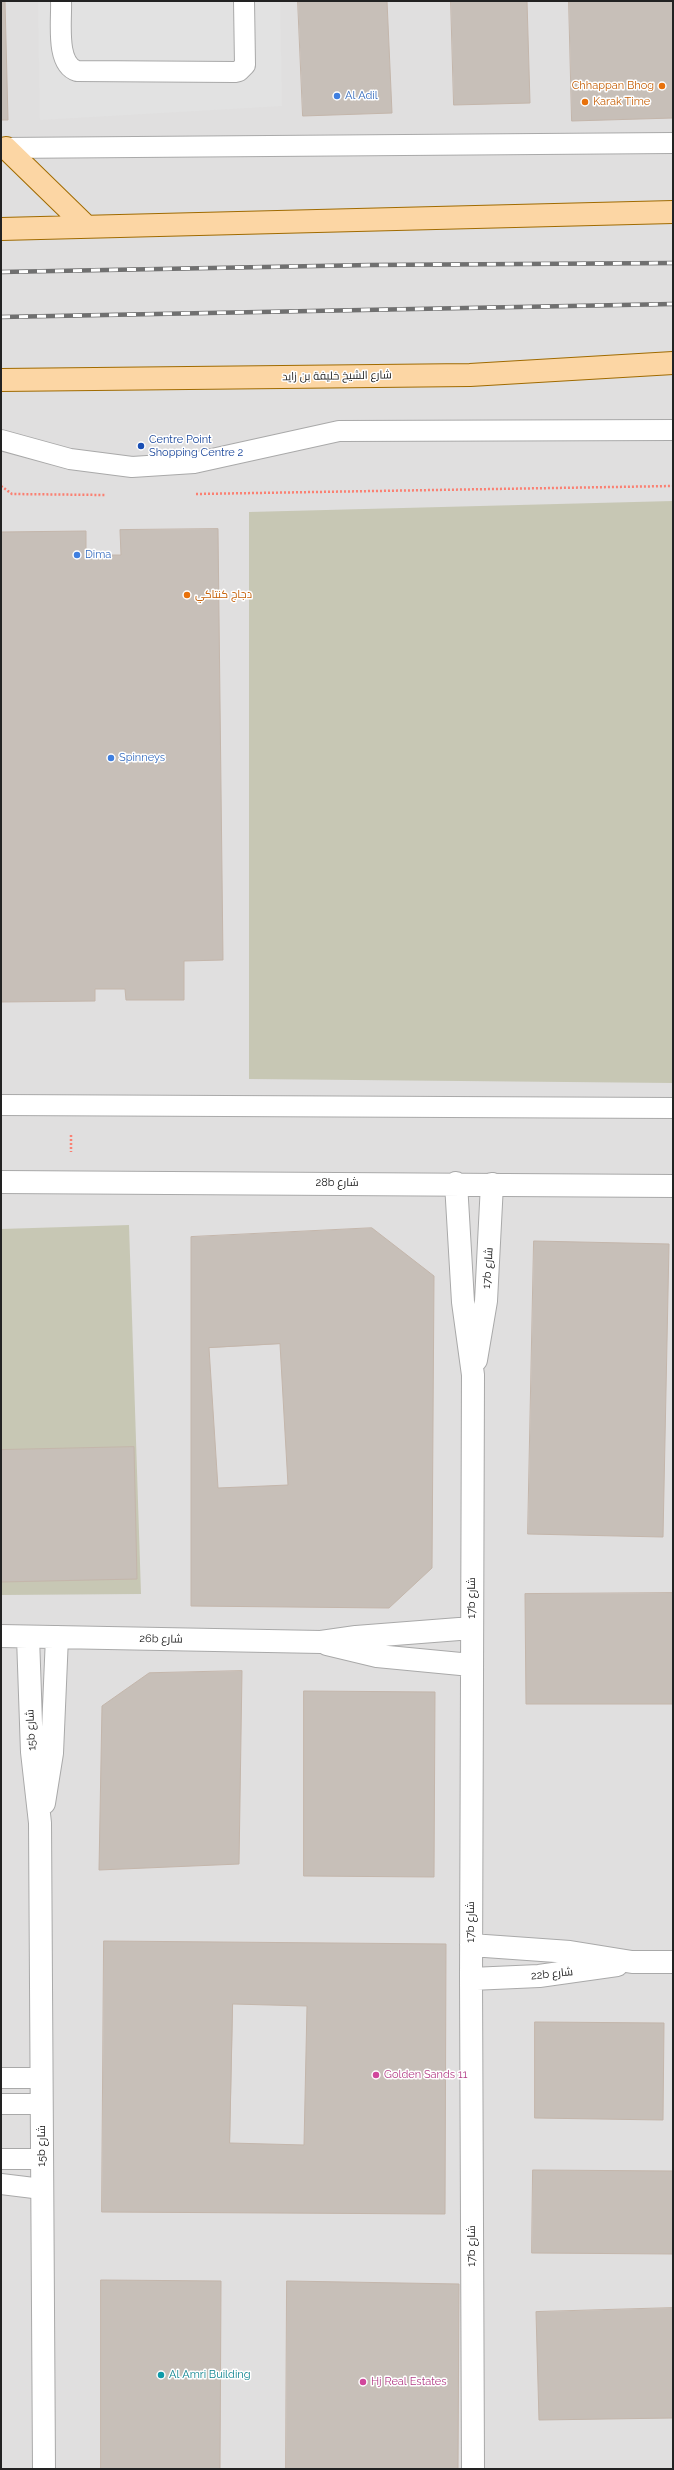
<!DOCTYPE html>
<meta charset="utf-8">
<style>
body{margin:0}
#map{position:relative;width:674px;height:2470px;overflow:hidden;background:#f2efe9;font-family:Raleway,sans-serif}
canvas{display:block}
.frame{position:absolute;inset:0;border:2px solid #222;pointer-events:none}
</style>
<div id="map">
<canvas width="674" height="2470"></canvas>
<div class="frame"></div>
</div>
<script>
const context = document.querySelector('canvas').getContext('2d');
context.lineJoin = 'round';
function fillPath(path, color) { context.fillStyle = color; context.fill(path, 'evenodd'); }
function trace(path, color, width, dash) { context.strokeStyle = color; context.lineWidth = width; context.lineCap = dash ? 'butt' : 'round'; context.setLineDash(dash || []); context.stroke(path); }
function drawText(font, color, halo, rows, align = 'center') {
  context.font = font + ' Raleway,Cairo,sans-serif'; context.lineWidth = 3; context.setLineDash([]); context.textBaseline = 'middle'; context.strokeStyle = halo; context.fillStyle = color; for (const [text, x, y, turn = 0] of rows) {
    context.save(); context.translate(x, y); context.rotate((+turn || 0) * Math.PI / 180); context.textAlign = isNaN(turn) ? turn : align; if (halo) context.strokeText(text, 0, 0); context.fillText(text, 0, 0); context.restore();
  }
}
fillPath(new Path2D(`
 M1,1H673V2469H1Z`), '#e0dfdf');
fillPath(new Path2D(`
 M673,501V1083L249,1079V512Z
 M129,1225L141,1594L1,1595V1229Z`), '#c7c7b4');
fillPath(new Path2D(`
 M38,1H280L282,106L40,120Z`), '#e2e2e2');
const building = new Path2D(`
 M1,1H5L8,120H1Z
 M298,1H387L392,113L303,116Z
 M451,1H527L530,103L454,105Z
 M569,1H673V118L572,121Z
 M218,529L223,960L184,961V1000H126L125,989H95V1001L1,1002V532L86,531V555H121L120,530Z
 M372,1228L434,1276L432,1568L389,1608L191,1606V1237ZM280,1344L288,1485L218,1488L209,1348Z
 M534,1241L669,1244L663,1537L528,1534Z
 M134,1447L137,1579L1,1582V1450Z
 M673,1593V1704H526L525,1594Z
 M242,1671L239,1864L99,1870L102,1706L149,1673Z
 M304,1691L435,1692L434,1877L304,1876Z
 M104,1941L446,1944L445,2214L102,2212ZM233,2004L307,2006L304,2145L230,2143Z
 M535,2022L664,2023L663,2120L535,2118Z
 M533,2170L673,2171V2254L532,2253Z
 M101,2280L221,2281L220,2469H101Z
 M287,2281L459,2284L458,2469H286Z
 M673,2308V2418L539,2420L536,2312Z`);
fillPath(building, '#c7bfb8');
trace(building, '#c4b6ab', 1);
const lane = new Path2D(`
 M61,1C62,20 55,64 77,71L235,72L239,71L245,65L244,1
 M1,148L673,143
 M1,440L70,459L132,467L194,463L339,431L673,430
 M1,1105L673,1108
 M1,2078H42
 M1,2104H42
 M1,2159H42
 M1,2184L42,2189`);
const street = new Path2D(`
 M1,1182L673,1186
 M456,1183L463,1302L473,1375L471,1979L473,2469
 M476,1360L486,1301L492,1184
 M1,1636L321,1642L356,1637L472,1628
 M28,1637L32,1752L40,1823L44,2469
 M327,1644L377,1656L471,1665
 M44,1803L52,1753L57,1637
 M471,1945L570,1952L632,1962H673
 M471,1979L539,1976L617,1965`);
const primary = new Path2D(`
 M6,148L87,227
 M1,229L673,212
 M1,380L470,375L673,363`);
trace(lane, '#a9a9a9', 22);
trace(street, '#a9a9a9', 24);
trace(primary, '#a06b00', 24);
trace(new Path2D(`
 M1,486L12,494L105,495
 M196,494L673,486
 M71,1135V1152`), '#fa8072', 2.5, [2, 2]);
trace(lane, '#fff', 20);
trace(street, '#fff', 22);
trace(primary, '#fcd6a4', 22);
const rail = new Path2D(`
 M1,272L370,265L673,263
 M1,317L673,304`);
trace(rail, '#707070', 4.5);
trace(rail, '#fff', 3, [9]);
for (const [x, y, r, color] of [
 [662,86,4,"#e8710a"],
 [337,96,4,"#3f7fe0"],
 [585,102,4,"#e8710a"],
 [141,446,4,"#1a4fb4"],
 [77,555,4,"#3f7fe0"],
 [187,595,4,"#e8710a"],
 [111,758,4,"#3f7fe0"],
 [376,2075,4,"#d1479c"],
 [161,2375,4,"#0f9aa8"],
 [363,2382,4,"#d1479c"]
]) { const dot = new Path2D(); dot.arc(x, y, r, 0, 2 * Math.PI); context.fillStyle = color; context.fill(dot); trace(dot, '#fff', 1.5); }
drawText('11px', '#c56008', '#fff', [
 ["Chhappan Bhog",654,86,"right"],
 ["Karak Time",593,102],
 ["دجاج كنتاكي",195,595]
], 'left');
drawText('11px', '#366cbe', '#fff', [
 ["Al Adil",345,96],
 ["Dima",85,555],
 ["Spinneys",119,758]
], 'left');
drawText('11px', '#222', '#fff', [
 ["شارع الشيخ خليفة بن زايد",337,376,-1],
 ["28b شارع",337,1183],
 ["17b شارع",488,1268,-86],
 ["17b شارع",472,1598,-90],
 ["26b شارع",161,1639,1],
 ["15b شارع",31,1730,-93],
 ["17b شارع",471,1922,-90],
 ["22b شارع",552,1974,-6],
 ["15b شارع",42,2146,-90],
 ["17b شارع",472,2246,-90]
]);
drawText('11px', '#164399', '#fff', [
 ["Centre Point",149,440],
 ["Shopping Centre 2",149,453]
], 'left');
drawText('11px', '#b23c85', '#fff', [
 ["Golden Sands 11",384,2075],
 ["Hj Real Estates",371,2382]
], 'left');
drawText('11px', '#0d838f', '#fff', [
 ["Al Amri Building",169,2375]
], 'left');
</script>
